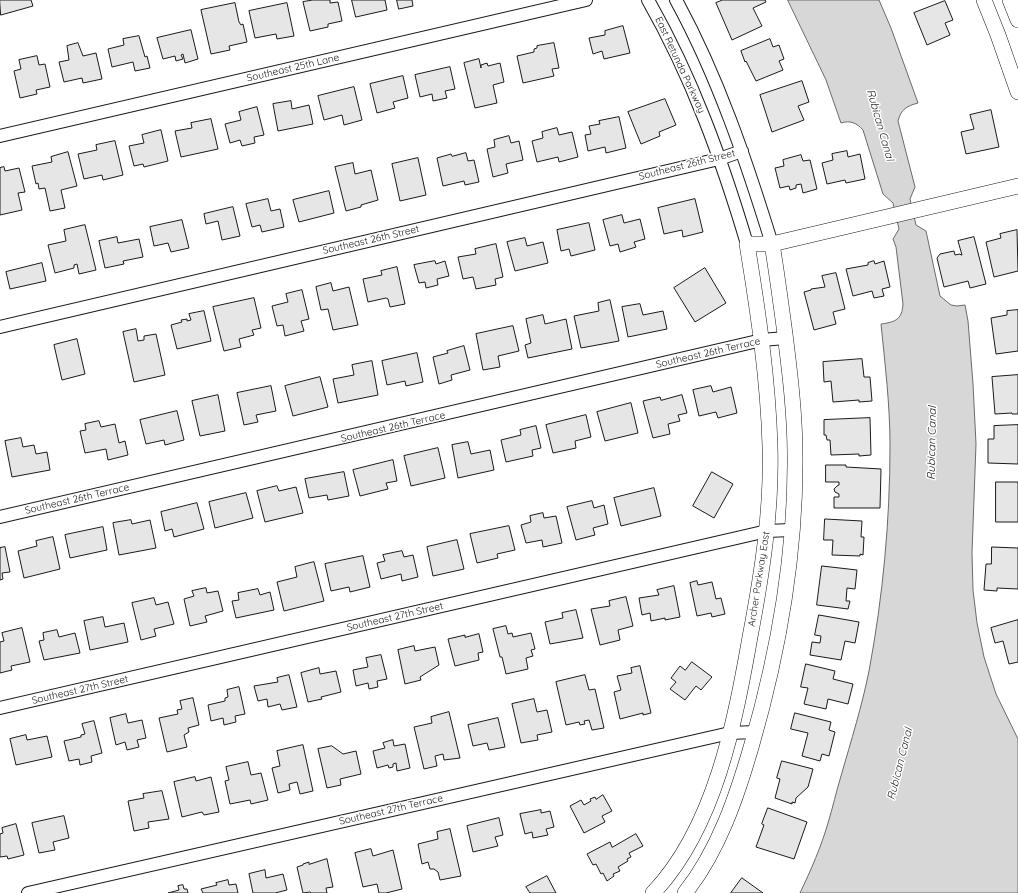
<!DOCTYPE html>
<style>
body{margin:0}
canvas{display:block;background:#fff}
</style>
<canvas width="1018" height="893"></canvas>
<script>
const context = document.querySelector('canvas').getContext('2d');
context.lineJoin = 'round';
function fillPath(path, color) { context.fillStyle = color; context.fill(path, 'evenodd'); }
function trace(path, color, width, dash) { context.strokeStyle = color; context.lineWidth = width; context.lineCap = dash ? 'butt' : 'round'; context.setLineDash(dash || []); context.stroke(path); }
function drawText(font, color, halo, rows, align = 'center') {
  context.font = font + ' Quicksand,sans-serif'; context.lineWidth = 3; context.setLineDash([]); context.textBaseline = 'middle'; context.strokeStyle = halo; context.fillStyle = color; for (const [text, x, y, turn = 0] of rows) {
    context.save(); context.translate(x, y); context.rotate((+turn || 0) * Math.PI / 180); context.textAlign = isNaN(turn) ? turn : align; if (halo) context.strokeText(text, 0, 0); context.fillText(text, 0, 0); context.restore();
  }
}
const water = new Path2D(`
 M788,0H879L891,28L918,103C907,106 901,109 898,121L915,187L910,199L916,225L926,231L940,296L951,305L957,306L965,305L968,321L973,384L976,444L972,553L973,590L977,623L984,657L996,694L1018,739V893H800C811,870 821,847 828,823C833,807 836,792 841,776C851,741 862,706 869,671C883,596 890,521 890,445C890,405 885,364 881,324C895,322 902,320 903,304L896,247L893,239L899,229L893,203L883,194L863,130C857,123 850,120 841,123L826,80Z`);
fillPath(water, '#d7d7d7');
trace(water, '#6a6a6a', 1);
const building = new Path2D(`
 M0,0H31L33,6L1,15Z
 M313,0H330V3L338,2L342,21L328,24V27L310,31L303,2Z
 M352,0H385L387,10L356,17Z
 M397,0H412L413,6L399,9Z
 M723,0H765L766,2L753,8L762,26L732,40L716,3Z
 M945,1L953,20L945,23L950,35L927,45L914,13Z
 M235,3L239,22L241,25L243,24L247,42L229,46L230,50L211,54L201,10Z
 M287,3L294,36L277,39L276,34L255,38L249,11Z
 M623,26L630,53L604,59L602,51L593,54L589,38L605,35V31Z
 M191,30L198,59L185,63L183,54L181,55L183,59L176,61L175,56L163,59L157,38Z
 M139,36L145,57L147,56L150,68L135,71L133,62L112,67L108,49L124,45L123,39Z
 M770,39L773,47L779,45L784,59L779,61L783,70L756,81L746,61L745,62L741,51Z
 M78,43L83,56L96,53L102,79L83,83L82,78L64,82L59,62L69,60L67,46Z
 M554,43L559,68L552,69L554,76L523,83L517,56L534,52V49L537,48V46Z
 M37,56L39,65L45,64L50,87L36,90L37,94L20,98L14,71L21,69L19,60Z
 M479,59L481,68V65L487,63L488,66L500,63L504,82L493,85L497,103L475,108L464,63Z
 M450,67L455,89L445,91L447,98L433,101L432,94L420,97L415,75Z
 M403,76L408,98L393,102L395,108L377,113L370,84Z
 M802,81L809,102L798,106L804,120L772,132L760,95Z
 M354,87L362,120L344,125L342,115L324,120L318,96Z
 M665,99L676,125L659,132L660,136L641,144L628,112Z
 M291,101L292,109L309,105L313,124L278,131L273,104Z
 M257,107L264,135L254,137L255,143L242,146L240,140L230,143L225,124L241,120L239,112Z
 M991,110L999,147L966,154L961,132L974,129L970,115Z
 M619,117L626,148L606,153L605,147L588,151L585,135L591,134L589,126L600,124L599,121Z
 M211,119L218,149L181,157L175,131L192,128L191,123Z
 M557,128L559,135L572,132L578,157L559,162L558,157L537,162L532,141L543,138L542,132Z
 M161,130L168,161L144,167L143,164L134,166L129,146L144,143L142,135Z
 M509,136L511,143L519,141L523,160L506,164L508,173L493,177L487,149L495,147L494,140Z
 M115,141L123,175L103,180L102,175L84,179L78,154L97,150L96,145Z
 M847,151L848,157L860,154L865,179L846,183L845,180L827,184L822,163L833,160L832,154Z
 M68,152L77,186L61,190L65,208L50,211L45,188L39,189L38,183L36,184L32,166L52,162L51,157Z
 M466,153L468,161L474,160L479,182L465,185L464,181L443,186L437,158L451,154L452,156Z
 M801,155L803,161L810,160L817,189L803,193L801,184L796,185V188L790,190L789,186L780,188L775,168L784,166L783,160Z
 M418,158L426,195L400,201L392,164Z
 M353,163L355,174L371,170L378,200L361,205V207L346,211L335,167Z
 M4,167L5,171L19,168L25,192L18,193L22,210L0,215V168Z
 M329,191L334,213L299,222L293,200Z
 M268,199L271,211L280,209L284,227L262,232L260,225L252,227L246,204Z
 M695,199L703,232L683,237L682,230L664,234L658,208Z
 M233,207L240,236L222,240L218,221L206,224L204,214Z
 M622,215L624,223L640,219L645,239L634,242L636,247L620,252L618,244L610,246L603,220Z
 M182,220L189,248L171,252L168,243L154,246L150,227Z
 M589,223L595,250L571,256L569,249L561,251L557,230Z
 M85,225L96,270L79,274L77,264L74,265V268L55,273L48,245L66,241L64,230Z
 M1017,230L1018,271L994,277L986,242L1001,238L1000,234Z
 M117,237L118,243L139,239L143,257L123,261L124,264L105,268L99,241Z
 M974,237L986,284L970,288L968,281L944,287L937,258L940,254L954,251L955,255L960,254L961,255H962L958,241Z
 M525,238L527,246L543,242L548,263L515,271L507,242Z
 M496,244L503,277L495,279L496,285L476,289L473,277L463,279L458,257L476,254L475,249Z
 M435,261L436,264L445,261L449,276L437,279L438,285L426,288L425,282L419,283L414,265Z
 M874,261L875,264L884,261L890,287L882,289L884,296L874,298L872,291L853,296L846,269L868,265V263Z
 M42,263L46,281L10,289L6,272Z
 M397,267L405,304L390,307L388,299L386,298L368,302L363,279L382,275L381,271Z
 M705,268L726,303L695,322L674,288Z
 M836,273L845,309L833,312L836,324L814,330L804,292L811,290V289L825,287L822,276Z
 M331,283L333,291L349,287L358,325L333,330L328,309L321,310L316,287Z
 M302,290L309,319L301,321L304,331L285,336L283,325L277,326L272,306L288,302L286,294Z
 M254,298L261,328L252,330L254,335L239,339L241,347L224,351L213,307Z
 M610,300L619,341L581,348L574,316L599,311L598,303Z
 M640,304L643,315L663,311L667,329L628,337L622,307Z
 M1018,310V351L996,354L991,318L1007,315V311Z
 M204,311L211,341L177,349L171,325L182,322L181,320L187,319V321L191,320L189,314Z
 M543,315L545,324L566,319L572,349L528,358L525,345L531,343L526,319Z
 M513,326L519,351L498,356L500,367L483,370L476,334Z
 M136,329L138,341L144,340V336L156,334L165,375L134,382L123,332Z
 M77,339L85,374L62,380L54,345Z
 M464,346L470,370L451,375L452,380L439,384L433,357L448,353L447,351Z
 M417,353L423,382L406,386L405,381L387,385L382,361Z
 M862,359L864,377H870L872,401L859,402V400L833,402L831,381L824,382L823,362Z
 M372,361L378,395L338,403L333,379L354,375L352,365Z
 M1018,375V414H1012V413L995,414L992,377Z
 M320,377L328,407L293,416L285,386Z
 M271,386L276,411L256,415L258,422L244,425L237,393Z
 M711,386L713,392L731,387L737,413L718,418L716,412L699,416L693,390Z
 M218,395L225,431L200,436L192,401Z
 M682,395L687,413L678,415L680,421L668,424L670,434L653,438L643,401L660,397L661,400Z
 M631,403L638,433L605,441L597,412Z
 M177,411L184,440L165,445L164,440L146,444L140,420Z
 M586,415L591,437L575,441L576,448L553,453L546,425Z
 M870,418L871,455L859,456V454L831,455L830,440H827L826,435H824V420Z
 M99,421L101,427L115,424L119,443L125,441L128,455L108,460L106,449L85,453L80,431L86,430L85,424Z
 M1018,425V464L988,463V439H994V426Z
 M536,426L541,448L532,450L533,456L506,462L501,440L521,435L520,430Z
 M21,438L23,447L34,445L36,454L47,452L50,470L12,477L5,441Z
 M468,442L471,454L490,450L494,470L458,478L452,445Z
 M438,448L445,478L411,486L404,456Z
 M393,460L397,481L386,483L388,489L360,496L353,470Z
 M826,465H846V467L881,469L880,508H834V497H839V494L835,492L834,489L837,486L839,485V482H826Z
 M344,472L349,496L328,500L327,495L309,498L305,479Z
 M712,472L733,484L714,518L693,506Z
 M996,482H1018V522H996Z
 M277,486L279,491L296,487L303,513L265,522L257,491Z
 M654,488L661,516L621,526L614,498Z
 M246,493L253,518L215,528L209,502Z
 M592,501L594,508L604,505L608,524L593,528L595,535L576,540L567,507Z
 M197,503L204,529L174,537L172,529L165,531L161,512Z
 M543,513L544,518L556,516L562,543L543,547L542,540L526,543L521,525L531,522L530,516Z
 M825,519L862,521L861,537H864L863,555L860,554V556L832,555L833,540H824Z
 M131,520L132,524L150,520L156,548L119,555L113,523Z
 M509,526L515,550L497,554L498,558L477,563L470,534Z
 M103,527L107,550L70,558L65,535Z
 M53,537L60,569L24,578L18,551L37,546L36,541Z
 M457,540L464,569L433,576L427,547Z
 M5,547L10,572L2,573L3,579L0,580V548Z
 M992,547L1018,548V589L997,588V591L984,590L986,564H991Z
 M402,551L404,557L413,555L418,577L402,581L401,574L381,579L377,563L385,561L383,555Z
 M363,556L370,587L350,592L349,587L331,591L325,564Z
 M314,562L324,601L284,611L277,582L297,577L295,567Z
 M822,566L857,570L855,589L847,588L846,601H850L848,609L817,605Z
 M697,581L698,585L712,582L716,599L721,598L725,614L712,617L711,613L697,616L690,583Z
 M674,586L680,617L665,620V618L651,621L650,613L642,615L639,598L659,595L657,590Z
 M206,588L207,593L218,591L223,611L205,616L207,622L190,626L184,599L194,596L192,591Z
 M258,589L260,595L270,592L274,610L236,618L232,601L239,600L238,593Z
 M626,597L633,626L618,630L620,640L600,645L591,609L610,606L609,601Z
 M154,598L156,605L168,602L174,624L154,629L156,636L141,640L132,603Z
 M576,610L583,638L550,644L545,622L563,618L562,613Z
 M819,615L859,622L855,643L845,641L841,660L810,655L812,642L820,643L821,636L815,635Z
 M103,617L105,627L124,623L128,642L90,650L84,621Z
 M1018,620V662L1009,664L1003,641L995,643L991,628Z
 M506,626L508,634L512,633L513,637L531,633L535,649L531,650L533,656L526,658L528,669L506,674L502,657H500L493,629Z
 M22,628L30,662L11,666L12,670L0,673V642L4,641L2,633Z
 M57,630L59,637L75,633L80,653L44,660L39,641L44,640L43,633Z
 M479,634L483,652L478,653L479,660L455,666L448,639L465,635V637Z
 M414,646L415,651L435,647L439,665L420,677L421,680L405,684L398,650Z
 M381,655L387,679L377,681L378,687L369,689L368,683L356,686L353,670L368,667L366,658Z
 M692,662L712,677L701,690L696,686L685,700L670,689L676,682L671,678L680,666L685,670Z
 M806,664L835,671L833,679L853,684L848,704L828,699L826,709L804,704L808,688L801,687Z
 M640,666L651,713L643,715V713L620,719L614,692L621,690L617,676L632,673L631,668Z
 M319,668L320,674L336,671L341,692L321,697L322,699L308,702L301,673Z
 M289,675L297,707L282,710L280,704L268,707L267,699L258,701L254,686L278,682L277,678Z
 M585,675L589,690L595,689L604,728L592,730L589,720L584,721L585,724L580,725L579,722L566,725L556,682Z
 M239,687L245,714L235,716L236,722L224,725L223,718L211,721L208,705L225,701V698L228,697L227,690Z
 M193,698L199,725L188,728L189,732L184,735L187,747L167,752L159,718L178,714L177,710L182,709L180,701Z
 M534,699L537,712L547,710L552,732L537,735L538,740L521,743L512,704Z
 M449,712L460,758L444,760L443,754L435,756L437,766L424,769L414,727L432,723L431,717Z
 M795,713L831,722L829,730L835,732L829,756L822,754L820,761L802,756L808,733L791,729Z
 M126,714L128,723L142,720L146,738L137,740L139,747L127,750L125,742L116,745L110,718Z
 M498,718L505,747L489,750L487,743L473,746L468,725Z
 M94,721L102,753L91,756L92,762L80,765L79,759L69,761L64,741L81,737V735L85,734L82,724Z
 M26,735L27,740L47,736L52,757L16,765L10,739Z
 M393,740L394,746L405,744L410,768L397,771L396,763L393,764V767L389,768L388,765L377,768L373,751L385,748L383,743Z
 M303,745L313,791L300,794L297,782L289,784L290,790L278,793L272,768L280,766L277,751Z
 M332,746L343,754L356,751L361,774L340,779L341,785L327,788L318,749Z
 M782,761L813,769L808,787L796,798L795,803L792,802V804L775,798L780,779L777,778Z
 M248,762L251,775L261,773L268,800L251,804L250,800L230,804L225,781L229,780L226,767Z
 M195,777L196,781L211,777L219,812L204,815L202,812L182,817L174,782Z
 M162,791L169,819L148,822L149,828L134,831L128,801L144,798L143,794Z
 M603,795L612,811L602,816L605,822L584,833L570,806L581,800L584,805L591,801L590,799L595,797L596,799Z
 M768,808L807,822L794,859L756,847L764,825L762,824Z
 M541,810V813L550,811L554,827L546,829L548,835L533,838L532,832L525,834L520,814Z
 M64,816L69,838L53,842L55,850L39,853L32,823Z
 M499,818L503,835L495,837L498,846L473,852L467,826Z
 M16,824L24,855L8,859L7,856L0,857V834L3,833L2,828Z
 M450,829L461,876L440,880L438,872L434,869H430L428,862L422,864L418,844L438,839L437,832Z
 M636,834L643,846L629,853L631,857L627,859L628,861L618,867L620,871L613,874L614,876L607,881L603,873L601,874L596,864L593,865L587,854L610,842L612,847Z
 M371,849L373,856L393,850L402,889L386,893H379L377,884L363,887L355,853Z
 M327,859L333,887L326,888L327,893H311L310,892L303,893L297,867L303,865V864L309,862V864Z
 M265,870L266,878L283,874L287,890L275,893H253L249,874Z
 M547,876L556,893H530L526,887Z
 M742,878L763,893H731Z
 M228,880L229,885L236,884L238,893H203L201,889L217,885L216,883Z
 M183,885L184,889H187L188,893H168L179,890L178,886Z`);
fillPath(building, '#e6e6e6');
trace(building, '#1a1a1a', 1);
const minor = new Path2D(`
 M648,0C692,77 722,160 747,244
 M676,0C718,77 746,160 772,244
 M0,136L586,0
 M0,327L719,159L742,151
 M0,517L762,340L785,338
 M0,708L767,531L791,530
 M28,893L730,733L755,732`);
const tertiary = new Path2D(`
 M984,0L998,35L1018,92
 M1010,0L1018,20
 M653,893C715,828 735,722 750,637C762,574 772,510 770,446C768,378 758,311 747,244H772L1018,186
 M685,893C719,850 737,796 752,744C779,650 796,552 795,455C795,415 790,374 785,334C781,304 777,274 772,244`);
trace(minor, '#1a1a1a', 14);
trace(tertiary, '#1a1a1a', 16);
trace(minor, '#fff', 12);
trace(tertiary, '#fff', 15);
drawText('10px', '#1a1a1a', '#fff', [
 ["East Retunda Parkway",680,65,65],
 ["Southeast 25th Lane",293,68,-13],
 ["Southeast 26th Street",687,165,-14],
 ["Southeast 26th Street",371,240,-13],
 ["Southeast 26th Terrace",708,353,-13],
 ["Southeast 26th Terrace",393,427,-13],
 ["Southeast 26th Terrace",77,499,-13],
 ["Archer Parkway East",759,579,-81],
 ["Southeast 27th Street",395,617,-13],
 ["Southeast 27th Street",80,690,-13],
 ["Southeast 27th Terrace",391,810,-13]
]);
drawText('italic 11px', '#1a1a1a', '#fff', [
 ["Rubican Canal",880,125,74],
 ["Rubican Canal",932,443,-89],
 ["Rubican Canal",900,764,-76]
]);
</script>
